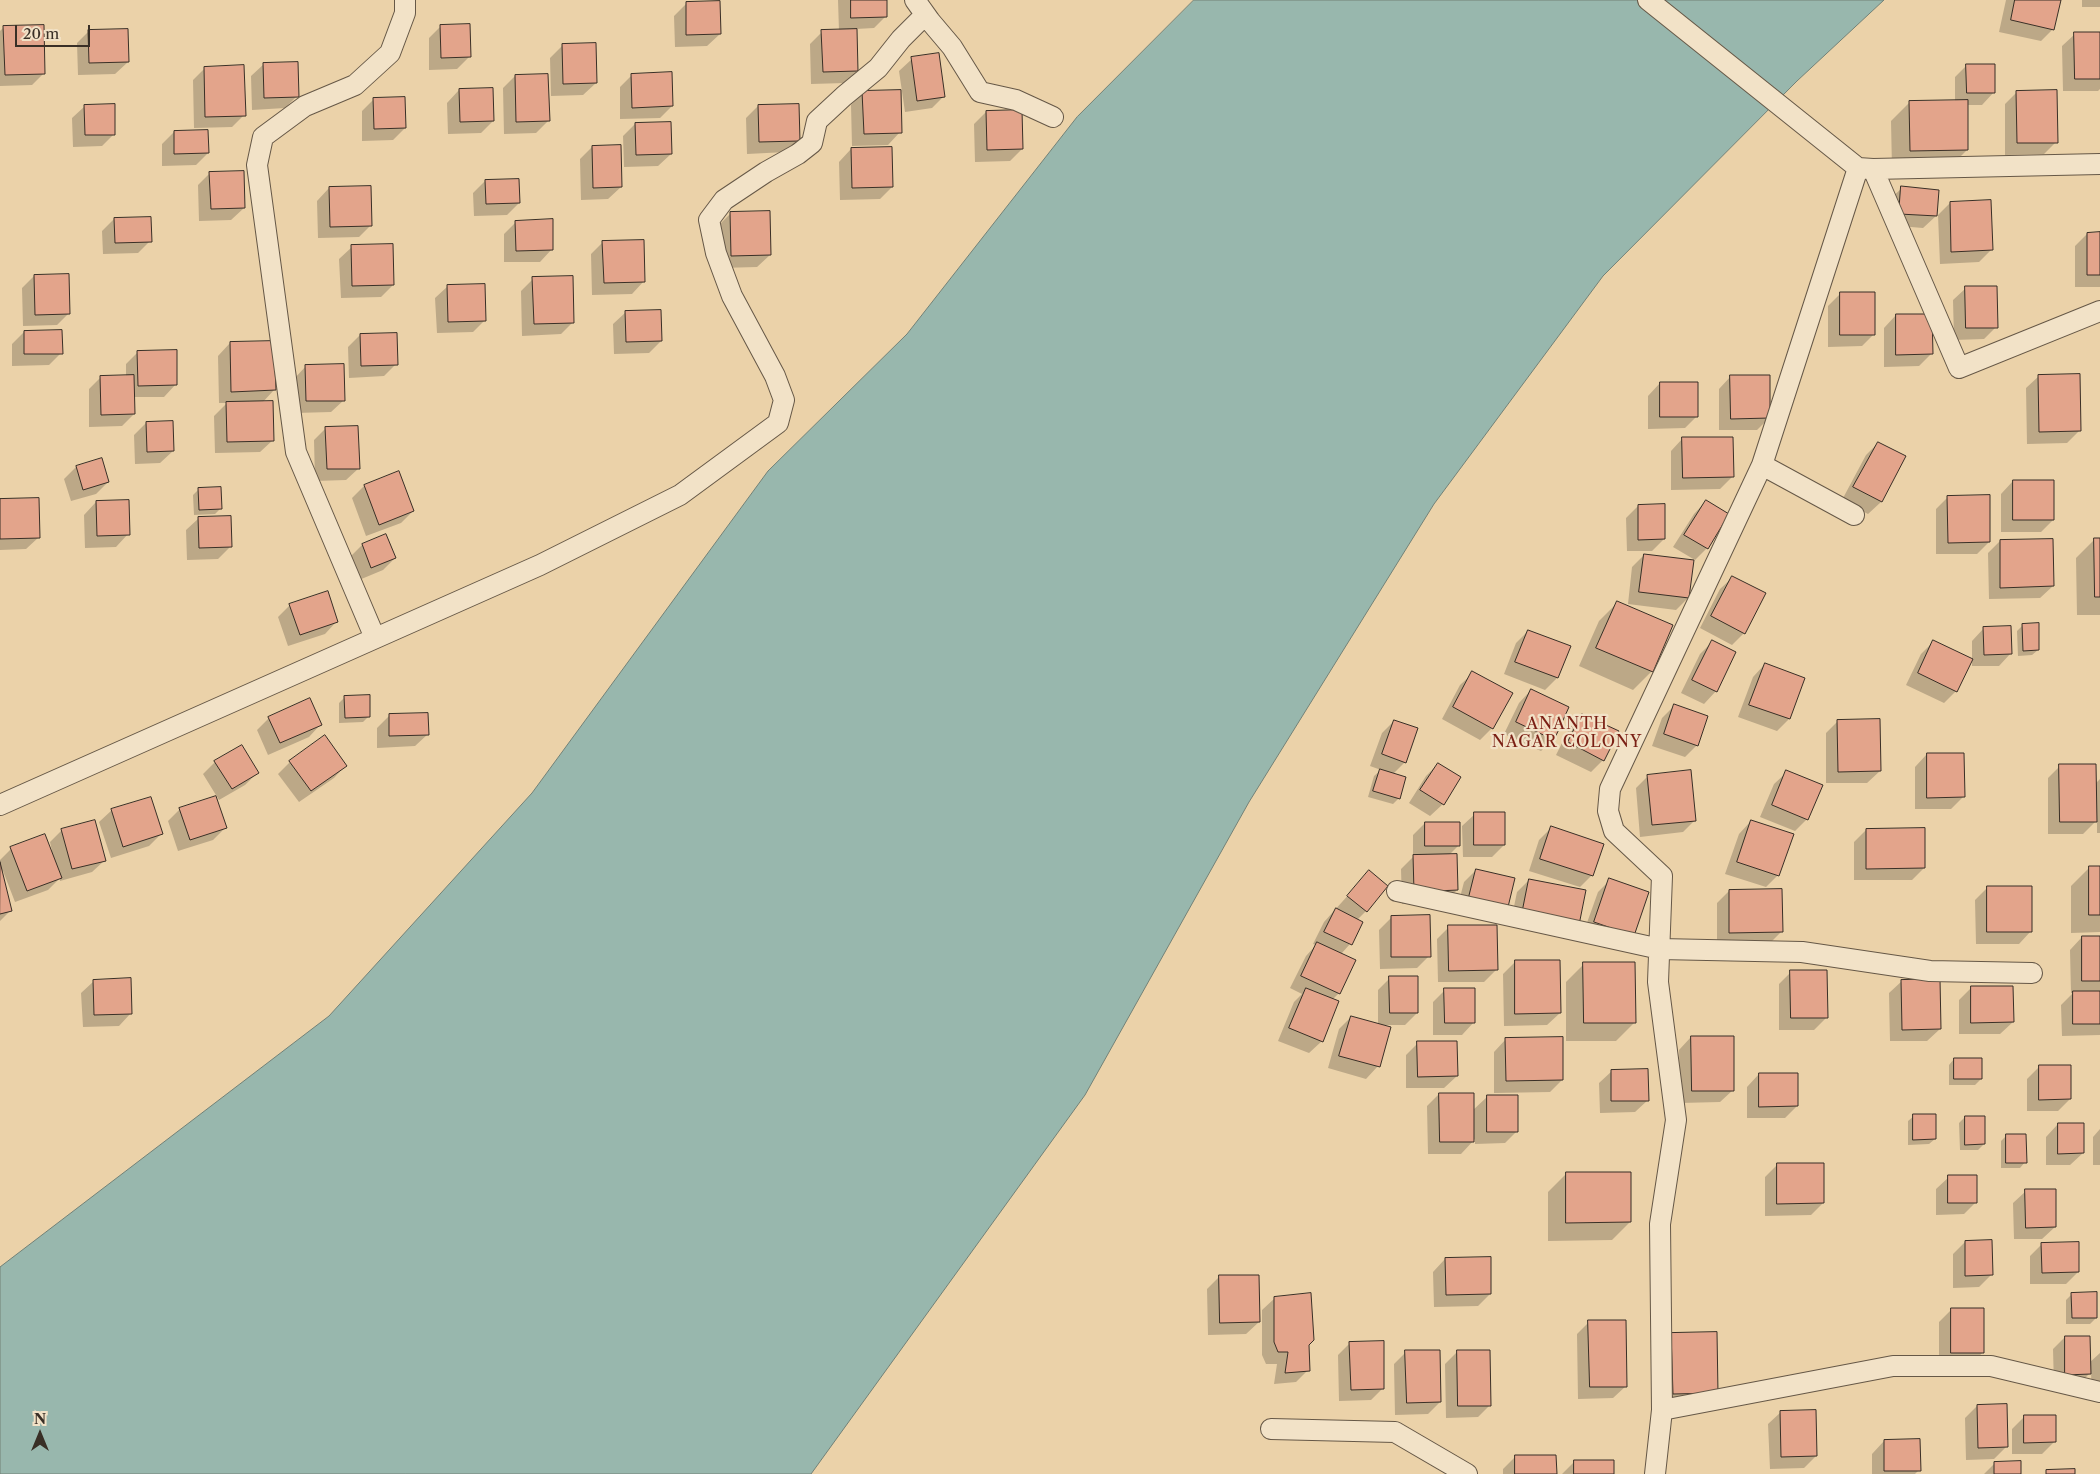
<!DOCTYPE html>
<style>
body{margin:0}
#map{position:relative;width:2100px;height:1474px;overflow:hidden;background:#ebd2a9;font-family:"Libre Caslon Text",serif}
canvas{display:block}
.north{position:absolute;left:15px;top:1409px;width:50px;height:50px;-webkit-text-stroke:4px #f2e2c7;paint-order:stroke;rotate:0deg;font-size:14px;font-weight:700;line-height:20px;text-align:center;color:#392f26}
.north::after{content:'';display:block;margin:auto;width:18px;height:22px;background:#392f26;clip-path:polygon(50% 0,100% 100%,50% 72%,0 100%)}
.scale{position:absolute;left:15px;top:25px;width:75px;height:22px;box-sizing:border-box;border:2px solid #392f26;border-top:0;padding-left:6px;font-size:15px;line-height:18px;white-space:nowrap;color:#392f26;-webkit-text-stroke:4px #f2e2c7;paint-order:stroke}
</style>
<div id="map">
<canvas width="2100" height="1474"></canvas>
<div class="north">N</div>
<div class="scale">20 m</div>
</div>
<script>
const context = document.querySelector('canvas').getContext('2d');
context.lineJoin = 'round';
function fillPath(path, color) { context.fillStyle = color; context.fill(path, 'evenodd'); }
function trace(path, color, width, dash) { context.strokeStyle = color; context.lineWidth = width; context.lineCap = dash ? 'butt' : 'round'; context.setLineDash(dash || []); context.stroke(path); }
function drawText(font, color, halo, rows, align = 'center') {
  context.font = font + ' "Libre Caslon Text",serif'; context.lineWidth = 4.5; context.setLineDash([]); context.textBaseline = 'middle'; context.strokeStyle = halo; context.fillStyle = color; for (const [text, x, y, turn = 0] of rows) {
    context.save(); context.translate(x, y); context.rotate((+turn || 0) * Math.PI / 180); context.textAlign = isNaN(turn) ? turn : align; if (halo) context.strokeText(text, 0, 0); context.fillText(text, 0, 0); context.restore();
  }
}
const water = new Path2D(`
 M1194,0H1884L1797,81L1603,276L1434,504L1249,802L1085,1095L811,1474H0V1267L329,1016L532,793L768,471L907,334L1077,117Z`);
fillPath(water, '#98b7ad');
trace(water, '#728177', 1);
fillPath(new Path2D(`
 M838,0H886V16L874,28L856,29L857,71L845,83L811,84L810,44L822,32L839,31Z
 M2006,0H2060L2053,29L2041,41L1999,32Z
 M2082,0H2100V7H2082Z
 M686,4L720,34L707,46L675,47L674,16Z
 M441,26L469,57L457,69L429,70V38Z
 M4,27L44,73L32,85L0,86V31Z
 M89,31L128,62L115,74L78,75L77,43Z
 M2100,33V89L2098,91H2063L2062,46L2075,34Z
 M594,45L596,83L583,95L551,96L550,58L562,46Z
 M912,59L944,96L932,108L905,112L899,71Z
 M264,64L297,96L285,108L252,110L251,76Z
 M1967,65L1994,92L1982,105H1967V150L1949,168L1892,169L1891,121L1910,102H1955V77Z
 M205,68L244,115L232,127L194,128L193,80Z
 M632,75L672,106L660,118L620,119V87Z
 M515,76L548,121L536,133L504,134L503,88Z
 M459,90L493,121L481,133L448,134L447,103Z
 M863,92L900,132L888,145L852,146L851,105Z
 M2017,92L2056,142L2044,154L2005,155V104Z
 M374,99L405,128L393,140L362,141V111Z
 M85,106L114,134L102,146L73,147L72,118Z
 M758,106L798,140L786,152L747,154L746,118Z
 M986,112L1022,149L1010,161L975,162L974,124Z
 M635,124L671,154L658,166L624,167L623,136Z
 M174,132L208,153L196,165L162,166V144Z
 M592,147L621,187L608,199L581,200L580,159Z
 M851,149L892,187L880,199L840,200L839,162Z
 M210,173L244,208L231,220L199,221L198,185Z
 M485,181L519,203L507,215L474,216L473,193Z
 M329,188L371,225L359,237L318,238L317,201Z
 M1902,188L1936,216L1923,228L1887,225L1889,200Z
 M1950,203L1991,250L1979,262L1940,264L1938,215Z
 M731,213L770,255L757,267L720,268L719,225Z
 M114,219L150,241L138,253L103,254L102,231Z
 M516,222L552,249L540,262H504V234Z
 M2087,234H2100V287H2075V246Z
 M603,242L644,281L632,294L592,295L591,254Z
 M352,247L393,285L381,297L341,298L339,259Z
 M34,276L69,313L57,325L23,326L22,288Z
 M533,279L573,322L561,334L522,336L521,291Z
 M448,286L485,320L473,332L437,333L435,298Z
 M1966,288L1996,327L1984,339L1954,340L1953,300Z
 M1840,294L1874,334L1862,346L1828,347V306Z
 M626,312L661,341L649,353L614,354L613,324Z
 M1896,315L1931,354L1919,366L1884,367V328Z
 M24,332L61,353L49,365L12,366V344Z
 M360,335L396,364L384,376L349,378L348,347Z
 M230,343L274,390L262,403L273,440L260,452L215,453L214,416L227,403H219L218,356Z
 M138,352L176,384L164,397H134V414L122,426L89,427V389L101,377L126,376V364Z
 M306,366L344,400L331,412L295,413L294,379Z
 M1731,376L1769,418L1757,430H1719V389Z
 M2039,376L2079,431L2067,443L2027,444L2026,388Z
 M1660,383L1697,416L1685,428L1648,429V396Z
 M146,423L173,451L160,463L135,464L134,435Z
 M326,428L359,468L346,480L315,481L314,440Z
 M1683,438L1732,477L1720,489L1671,490V451Z
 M1878,443L1904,457L1881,502L1868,514L1842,500L1866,455Z
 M76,467L108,482L96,494L71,501L64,479Z
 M2013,481L2053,520L2041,532H2001V494Z
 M364,486L413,511L401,523L366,536L352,498Z
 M198,490L221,508L215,514L194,515L193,495Z
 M1948,497L1989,542L1977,554H1936V509Z
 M0,500L39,537L26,549L0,550Z
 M1706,501L1707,548L1695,560L1673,547L1694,514Z
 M96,502L128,534L116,547L85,548L84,515Z
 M1638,506L1664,539L1652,551H1627L1626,518Z
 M199,518L231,546L218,559L187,560L186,530Z
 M386,535L395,558L383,570L359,580L350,557L362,545Z
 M2095,539H2100V615H2077L2076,558Z
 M2000,541L2053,586L2040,598L1989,599L1988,553Z
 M1644,555L1688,598L1676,610L1628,604L1632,567Z
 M1733,577L1744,633L1732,645L1700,628L1720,589Z
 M1617,603L1652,671L1633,690L1579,666L1599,621Z
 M290,605L337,621L325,634L288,646L278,617Z
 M2023,625L2038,650L2032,655L2018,656L2017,631Z
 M1984,628L2011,653L1999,666H1972V641Z
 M1528,631L1557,678L1545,690L1504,674L1516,643Z
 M1712,642L1735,653L1716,691L1704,704L1681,693L1700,654Z
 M1933,642L1956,691L1944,703L1906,685L1921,654Z
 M1765,664L1789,719L1777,731L1738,717L1753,677Z
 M1473,673L1492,728L1480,740L1442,719L1460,685Z
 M1531,690L1553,739L1541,751L1504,734L1519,703Z
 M345,697L369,716L363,722L339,723V703Z
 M1674,706L1697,745L1685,757L1652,746L1662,718Z
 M1583,715L1603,760L1591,772L1556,755L1570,727Z
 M389,716L428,734L415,746L377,748V728Z
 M269,718L321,724L309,737L268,755L257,730Z
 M1394,721L1405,762L1393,774L1399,798L1393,804L1368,797L1374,776L1381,770L1370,766L1382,733Z
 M1838,721L1880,771L1867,783H1826V733Z
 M1927,754L1963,797L1951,809H1915V767Z
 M215,762L257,773L245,785L219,800L203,774Z
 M290,762L346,765L334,778L299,802L278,774Z
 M1438,764L1443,804L1430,816L1409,803L1426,776Z
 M2060,766L2095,784L2100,779V833H2097V820L2083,834H2048V778Z
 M1787,772L1807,819L1795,831L1760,817L1774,784Z
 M1648,776L1695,820L1683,832L1640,837L1636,788Z
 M180,809L226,827L213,840L178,851L168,821Z
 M112,810L161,834L149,846L111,858L99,822Z
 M1475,814L1504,845L1492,857H1463L1462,826Z
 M1751,821L1778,875L1766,887L1725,874L1739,834Z
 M1425,823L1459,845L1448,856L1457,890L1445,902L1402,904L1401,869L1413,857V835Z
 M1551,828L1592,875L1580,887L1529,871L1539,840Z
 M62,830L105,860L92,872L60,881V878L48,890L15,902L3,871H1L11,910L0,921V860L11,849L52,851L50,842Z
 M1866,830L1924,868L1912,880H1854V842Z
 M2089,868H2100V932L2071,933V886Z
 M1476,870L1514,879L1457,909L1464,882Z
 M1369,872L1366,911L1357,920L1362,923L1350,944L1341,954L1339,993L1332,1000L1322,1041L1309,1053L1278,1041L1294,1002L1302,994L1290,988L1306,956L1316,945L1313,944L1324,922Z
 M1529,880L1578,924L1510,926L1517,892Z
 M1610,880L1633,935L1583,934L1598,892Z
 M1988,887L2031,931L2019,944H1976L1975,900Z
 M1729,891L1781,932L1769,944H1717V903Z
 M1391,918L1429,956L1417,968L1380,969L1379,930Z
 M1449,927L1496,970L1484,982H1438L1437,939Z
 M2082,937H2100V1035L2062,1036L2061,1005L2073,993H2071L2070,950Z
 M1515,962L1560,1013L1547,1025L1504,1026L1503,974Z
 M1584,964L1635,1022L1616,1041H1566V982Z
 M1791,972L1826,1018L1814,1030H1779V984Z
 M1390,978L1417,1013L1405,1025H1384L1378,1066L1366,1079L1328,1068L1339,1029L1351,1017L1378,1024V990Z
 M94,981L131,1013L119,1026L83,1027L81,993Z
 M1902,981L1940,1029L1927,1041H1890L1889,993Z
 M1971,988L2013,1022L2000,1034H1959V1000Z
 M1445,990L1474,1022L1462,1035H1433V1002Z
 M1691,1037L1733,1090L1720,1102L1680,1103L1679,1050Z
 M1506,1039L1562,1080L1550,1092L1494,1093V1052Z
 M1418,1043L1457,1076L1444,1088H1406V1055Z
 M1954,1059L1981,1079L1975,1085H1949V1065Z
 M2039,1067L2070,1099L2058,1111H2027V1079Z
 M1612,1071L1648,1100L1635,1112L1600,1113L1599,1083Z
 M1759,1074L1797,1106L1785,1118H1747V1087Z
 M1439,1094L1472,1111L1487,1097L1517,1131L1505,1143L1475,1144V1139L1461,1154H1428L1427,1106Z
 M1914,1116L1935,1139L1929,1144L1908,1145V1121Z
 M1965,1117L1984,1144L1978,1150H1960L1959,1123Z
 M2058,1124L2083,1153L2070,1165H2046V1137Z
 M2100,1129V1165H2093V1137Z
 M2007,1135L2025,1162L2020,1168H2001V1141Z
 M1777,1165L1823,1203L1811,1215L1765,1216V1177Z
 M1567,1173L1630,1222L1612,1240L1548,1241V1192Z
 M1949,1177L1976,1202L1964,1214L1936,1215V1189Z
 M2026,1191L2055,1227L2042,1239H2014L2013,1203Z
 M1965,1242L1991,1275L1979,1287L1953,1288V1254Z
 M2042,1244L2078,1272L2066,1284H2030V1256Z
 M1445,1259L1490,1294L1478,1306L1434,1307L1433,1272Z
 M1219,1277L1259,1322L1246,1334L1208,1335L1207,1289Z
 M2072,1294L2096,1318L2090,1324H2066V1300Z
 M1275,1298L1308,1344V1370L1296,1382L1274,1384L1277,1364H1266L1262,1355V1310Z
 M1951,1310L1983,1352L1971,1365H1939V1322Z
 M1589,1322L1626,1386L1613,1398L1578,1399L1577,1334Z
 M1672,1334L1716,1393L1661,1406Z
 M2065,1337L2089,1363L2100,1353V1400H2092L2091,1372L2077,1386H2054L2053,1349Z
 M1350,1343L1383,1388L1371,1400L1339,1401L1338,1355Z
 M1406,1352L1440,1402L1428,1414L1395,1415L1394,1364Z
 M1457,1352L1490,1405L1478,1417L1446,1418L1445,1364Z
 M1977,1406L2006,1447L1994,1459L1966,1460L1965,1418Z
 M1781,1412L1816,1456L1804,1468L1770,1469L1768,1424Z
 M2024,1417L2055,1441L2042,1454H2012V1429Z
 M1884,1441L1919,1470L1915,1474H1872V1454Z
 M1515,1457L1555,1474H1503V1469Z
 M1574,1462L1613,1474H1562Z
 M1995,1463L2020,1474H1984Z`), '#0003');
const building = new Path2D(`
 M851,0H887V17L851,18Z
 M2015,0H2061L2054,30L2011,20Z
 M720,1L721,34L686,35V2Z
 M470,24L471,57L441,58L440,25Z
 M44,25L45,74L5,75L3,26Z
 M128,29L129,62L89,63L88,30Z
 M857,29L858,71L823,72L821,30Z
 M2074,32H2100V79H2075Z
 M596,43L597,83L563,84L562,44Z
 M939,53L945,97L917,101L911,57Z
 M298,62L299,97L264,98L263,63Z
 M1966,64H1995V93H1967Z
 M244,65L246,116L205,117L204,67Z
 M672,72L673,106L632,108L631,74Z
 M548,74L550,121L516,122L515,75Z
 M493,88L494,121L460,122L459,89Z
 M901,90L902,133L864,134L862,91Z
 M2057,90L2058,143H2017L2016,91Z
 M405,97L406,128L374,129L373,98Z
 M1968,100V150L1910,151L1909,101Z
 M115,104V135H85L84,105Z
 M799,104L800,141L759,142L758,105Z
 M1022,110L1023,149L987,150L986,111Z
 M671,122L672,154L636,155L635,123Z
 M208,130L209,153L174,154V131Z
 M621,145L622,187L593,188L592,146Z
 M892,147L893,187L852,188L851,148Z
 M244,171L245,208L211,209L209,172Z
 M519,179L520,203L486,204L485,180Z
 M371,186L372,226L330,227L329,187Z
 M1901,186L1939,190L1937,216L1899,214Z
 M1991,200L1993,250L1951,252L1950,202Z
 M770,211L771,255L731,256L730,212Z
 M151,217L152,242L115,243L114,218Z
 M553,219V250L516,251L515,221Z
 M2100,232V275H2087V233Z
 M644,240L645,282L604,283L602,241Z
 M393,244L394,285L352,286L351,245Z
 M69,274L70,314L35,315L34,275Z
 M573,276L574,323L534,324L532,277Z
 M485,284L486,321L448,322L447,285Z
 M1965,286H1997L1998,328H1966Z
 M1840,292H1875V335H1840Z
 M661,310L662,341L626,342L625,311Z
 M1896,314H1932L1933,354L1896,355Z
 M62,330L63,354H24V331Z
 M397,333L398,365L361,366L360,334Z
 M274,341L276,390L231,392L230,342Z
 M177,350V385L138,386L137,351Z
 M344,364L345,401H306L305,365Z
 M2080,374L2081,431L2039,432L2038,375Z
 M134,375L135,414L101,415L100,376Z
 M1730,375H1770V418L1731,419Z
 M1660,382H1698V417H1660Z
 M273,401L274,441L227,442L226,402Z
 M173,421L174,451L147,452L146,422Z
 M358,426L360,469H327L325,427Z
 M1682,437H1733L1734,477L1683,478Z
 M1878,442L1906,456L1882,502L1853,487Z
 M102,458L109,482L83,490L76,466Z
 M399,471L414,511L379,525L364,485Z
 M2013,480H2054V520H2013Z
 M221,487L222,509L199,510L198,488Z
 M1990,495V542L1948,543L1947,496Z
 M39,498L40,538L0,539V499Z
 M129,500L130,535L97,536L96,501Z
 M1706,500L1729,514L1708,549L1684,535Z
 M1665,504V539L1638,540V505Z
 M231,516L232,547L199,548L198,517Z
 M386,534L396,558L371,568L362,544Z
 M2094,538H2100V597H2095Z
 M2053,539L2054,586L2000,588V540Z
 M1644,554L1694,560L1689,598L1639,592Z
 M1732,576L1766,593L1745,634L1711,616Z
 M328,591L338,622L300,635L289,604Z
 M1617,601L1673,625L1653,672L1596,648Z
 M2039,623V650L2023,651L2022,624Z
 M2011,626L2012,654L1984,655L1983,627Z
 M1528,630L1571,646L1558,678L1515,662Z
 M1712,640L1736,652L1717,692L1692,680Z
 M1933,640L1973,659L1957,692L1918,673Z
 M1765,663L1805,678L1790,719L1749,705Z
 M1472,671L1513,693L1493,729L1453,707Z
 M1531,689L1569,707L1554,740L1516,722Z
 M370,695V717L345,718L344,696Z
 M310,698L322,725L280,743L268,717Z
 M1674,704L1708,716L1698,746L1664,734Z
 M428,713L429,735L389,736V714Z
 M1582,714L1619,731L1604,761L1568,742Z
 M1880,719L1881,771L1838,772L1837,720Z
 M1394,720L1418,728L1406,763L1382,754Z
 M325,735L347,766L311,791L289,761Z
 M242,745L259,773L232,789L214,761Z
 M1927,753H1964L1965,797L1927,798Z
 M1438,763L1461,777L1444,805L1420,790Z
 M2059,764H2096L2097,822H2060Z
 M1380,769L1406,777L1400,799L1373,791Z
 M1691,770L1696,821L1652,825L1647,775Z
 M1786,770L1823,785L1808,820L1772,805Z
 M216,796L227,828L190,840L179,808Z
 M151,797L163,834L123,847L111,809Z
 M1474,812H1505V845H1474Z
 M95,820L106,861L72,869L61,829Z
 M1751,820L1794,834L1779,876L1737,862Z
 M1425,822H1460V846H1425Z
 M1551,826L1604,844L1593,876L1540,859Z
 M1925,828V868L1866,869V829Z
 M45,834L62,878L27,891L10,847Z
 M1457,854L1458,890L1414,892L1413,855Z
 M0,862L12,911L0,914Z
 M2089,866H2100V915H2089Z
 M1476,869L1515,878L1508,907L1469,897Z
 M1369,870L1388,886L1367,912L1347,896Z
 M1609,878L1649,892L1634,936L1594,922Z
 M1529,879L1586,890L1579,925L1522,914Z
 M1987,886H2032V932H1987Z
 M1782,889L1783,932L1729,933V890Z
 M1336,908L1363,922L1352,945L1324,932Z
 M1430,915L1431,957H1391V916Z
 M1448,925H1497L1498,970L1449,971Z
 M2082,936H2100V981H2082Z
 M1317,942L1356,960L1340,994L1301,976Z
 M1515,960H1560L1561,1013L1515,1014Z
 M1583,962H1635L1636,1023H1584Z
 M1790,970H1827L1828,1018H1791Z
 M1389,976H1418V1013H1390Z
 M131,978L132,1014L94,1015L93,980Z
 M1940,979L1941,1029L1902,1030L1901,980Z
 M1971,986H2013L2014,1022L1971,1023Z
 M1306,988L1339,1001L1323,1042L1289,1028Z
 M1444,988H1475V1023H1445Z
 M2073,991H2100V1024H2073Z
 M1351,1016L1391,1027L1380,1067L1339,1056Z
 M1691,1036H1734V1091H1692Z
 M1563,1037V1080L1506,1081L1505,1038Z
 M1417,1041H1457L1458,1076L1418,1077Z
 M1954,1058H1982V1079H1954Z
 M2039,1065H2071V1099L2039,1100Z
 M1648,1069L1649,1101H1611V1070Z
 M1759,1073H1798V1106L1759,1107Z
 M1439,1093H1474V1142H1440Z
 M1487,1095H1518V1132H1487Z
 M1913,1114H1936V1139L1913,1140Z
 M1965,1116H1985V1144L1965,1145Z
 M2058,1123H2084V1153L2058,1154Z
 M2006,1134H2026L2027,1163H2006Z
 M1777,1163H1824V1203L1777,1204Z
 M1566,1172H1631V1222L1566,1223Z
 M1948,1175H1977V1203H1948Z
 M2025,1189H2056V1227L2026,1228Z
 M1992,1240L1993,1275L1965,1276V1241Z
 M2079,1242V1272L2042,1273L2041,1243Z
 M1491,1257V1294L1446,1295L1445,1258Z
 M1219,1275H1259L1260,1322L1220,1323Z
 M2097,1292V1318H2072L2071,1293Z
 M1311,1293L1314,1340L1309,1345L1310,1371L1285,1373L1288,1352H1278L1274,1342V1297Z
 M1951,1308H1984V1353H1951Z
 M1588,1320H1626L1627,1387H1590Z
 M1717,1332L1718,1393L1673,1394L1671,1333Z
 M2065,1336H2090L2091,1374L2065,1375Z
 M1384,1341V1389L1351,1390L1349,1342Z
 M1405,1350H1440L1441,1402L1407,1403Z
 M1457,1350H1490L1491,1406H1458Z
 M2007,1404L2008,1447L1978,1448L1977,1405Z
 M1816,1410L1817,1456L1781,1457L1780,1411Z
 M2024,1415H2056V1442L2024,1443Z
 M1920,1439L1921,1471H1884V1440Z
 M1515,1455H1556L1557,1474H1515Z
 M1574,1460H1614V1474H1574Z
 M2021,1461V1474H1994V1462Z
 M2075,1469V1474H2046V1470Z`);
fillPath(building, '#e3a48b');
trace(building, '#392f26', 1);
const street = new Path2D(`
 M915,0L930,21L952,47L980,92L1016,100L1053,117
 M1648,0L1858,168L1873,169L1959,368L2100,311
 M1873,169L2100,164
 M1762,465L1854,515
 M375,638L296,452L257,165L263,137L305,106L355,85L390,53L405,13V0
 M0,805L540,565L680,495L778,423L784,400L775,376L732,296L716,253L709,220L724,200L766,172L798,154L812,143L817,121L844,96L878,68L901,39L925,15
 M1397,891L1660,949L1802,952L1930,971L2032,973
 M1662,1410L1893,1366H1991L2100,1392
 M1271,1429L1395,1432L1467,1474
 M1655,1474L1662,1410L1660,1224L1676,1120L1658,982L1662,876L1614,831L1608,811L1610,789L1762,465L1858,168`);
trace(street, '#665847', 22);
trace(street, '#f2e2c7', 20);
context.letterSpacing = '1px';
drawText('16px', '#7a1f14', '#f2e2c7', [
 ["ANANTH",1567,724],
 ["NAGAR COLONY",1567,742]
]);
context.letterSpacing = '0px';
</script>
